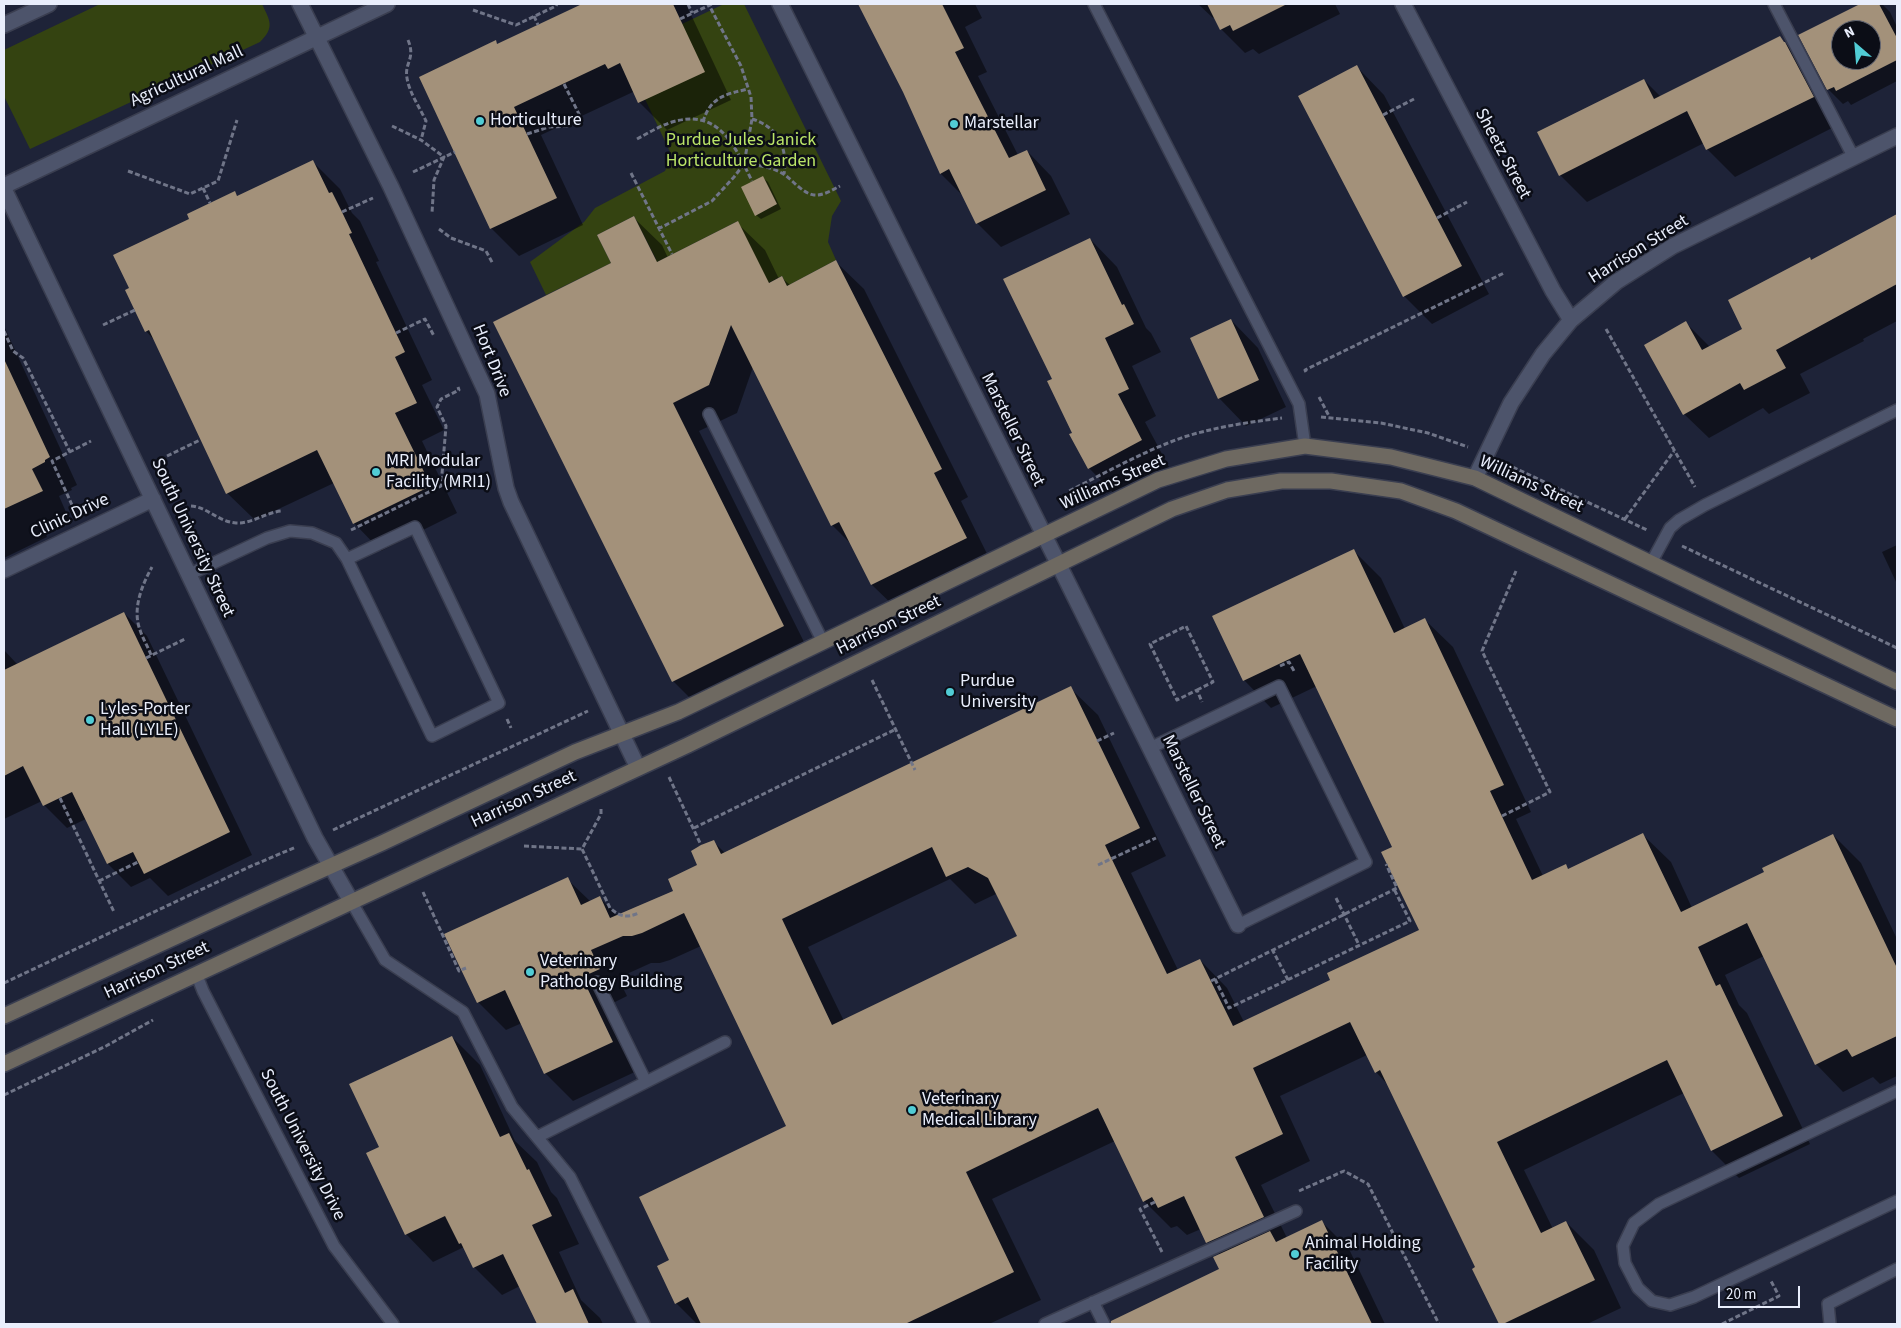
<!DOCTYPE html>
<style>
body{margin:0}
#map{position:relative;width:1901px;height:1328px;overflow:hidden;background:#1e2338;font-family:"Source Sans 3",sans-serif}
canvas{display:block}
.frame{position:absolute;inset:0;border:5px solid #e9eefc;pointer-events:none}
.north{position:absolute;left:1831px;top:20px;width:50px;height:50px;box-sizing:border-box;background:#0b0d16;border:1px solid #646772;border-radius:50%;rotate:333deg;font-size:14px;font-weight:700;line-height:20px;text-align:center;color:#e9eefc}
.north::after{content:'';display:block;margin:auto;width:18px;height:22px;background:#51ccd5;clip-path:polygon(50% 0,100% 100%,50% 72%,0 100%)}
.scale{position:absolute;left:1718px;top:1286px;width:82px;height:22px;box-sizing:border-box;border:2px solid #e9eefc;border-top:0;padding-left:6px;font-size:15px;line-height:18px;white-space:nowrap;color:#e9eefc;-webkit-text-stroke:4px #0b0d16;paint-order:stroke}
</style>
<div id="map">
<canvas width="1901" height="1328"></canvas>
<div class="frame"></div>
<div class="north">N</div>
<div class="scale">20 m</div>
</div>
<script>
const context = document.querySelector('canvas').getContext('2d');
context.lineJoin = 'round';
function fillPath(path, color) { context.fillStyle = color; context.fill(path, 'evenodd'); }
function trace(path, color, width, dash) { context.strokeStyle = color; context.lineWidth = width; context.lineCap = dash ? 'butt' : 'round'; context.setLineDash(dash || []); context.stroke(path); }
function drawText(font, color, halo, rows, align = 'center') {
  context.font = font + ' "Source Sans 3",sans-serif'; context.lineWidth = 5; context.setLineDash([]); context.textBaseline = 'middle'; context.strokeStyle = halo; context.fillStyle = color; for (const [text, x, y, turn = 0] of rows) {
    context.save(); context.translate(x, y); context.rotate((+turn || 0) * Math.PI / 180); context.textAlign = isNaN(turn) ? turn : align; if (halo) context.strokeText(text, 0, 0); context.fillText(text, 0, 0); context.restore();
  }
}
fillPath(new Path2D(`
 M100,4H262C270,21 275,27 260,42L30,149L4,96V50Z
 M724,4H744L841,201L832,216L828,242L836,260L787,286L782,276L709,313L738,221L649,266L656,259L634,216L597,235L611,263L546,295L530,262L584,222L595,208L665,171L672,156L645,99L682,24Z`), '#344311');
fillPath(new Path2D(`
 M579,4H686L731,100L667,130L639,102L633,92L541,135L583,225L519,256L491,228L495,42L498,45L580,6Z
 M859,4H975L982,18L965,27L987,72L978,76L1018,155L1027,151L1051,176L1070,214L1001,247L977,223L964,197L941,174L904,92Z
 M1198,4H1335L1340,14L1259,54L1253,49L1245,53L1221,29L1215,17L1213,18Z
 M1862,4H1882L1890,12L1897,27V81L1851,105L1848,101L1843,104L1828,89L1800,35ZM1841,30H1871V60H1841Z
 M1780,38L1808,65L1840,124L1735,177L1707,149L1704,143L1587,202L1560,175L1644,80L1661,97Z
 M1357,67L1384,95L1489,294L1432,324L1404,296Z
 M313,162L340,189L352,213L360,221L379,261L376,262L432,380L422,385L444,430L422,441L457,513L381,551L354,523L334,483L255,520L227,493L154,340L146,331L127,291L130,289L191,219L234,193L239,197Z
 M763,178L768,182L781,209L761,219L756,215Z
 M1897,216V321L1863,339L1864,341L1800,374L1810,393L1769,414L1763,408L1709,438L1684,414L1686,323L1710,347L1744,329L1811,261Z
 M634,218L662,245L668,258L737,223L765,250L779,279L782,278L790,285L836,262L864,289L968,497L961,501L993,566L900,612L872,585L853,546L832,525L753,367L737,413L699,431L810,654L701,709L673,681L613,264Z
 M1090,239L1117,267L1146,328L1151,333L1161,352L1132,366L1156,416L1145,422L1169,467L1116,496L1089,468L1073,433L1054,379Z
 M1231,320L1258,348L1286,407L1246,426L1219,398Z
 M4,326L77,485L71,488L72,490L59,496L69,519L44,531L47,537L4,558Z
 M1897,545V584L1882,552Z
 M1353,550L1381,578L1405,629L1425,620L1453,647L1531,812L1516,819L1543,876L1565,866L1569,870L1643,835L1671,862L1692,908L1766,873L1833,835L1861,863L1897,939V1076L1880,1084L1873,1077L1843,1092L1816,1064L1764,956L1725,975L1739,1005L1747,1013L1810,1144L1739,1178L1712,1151L1684,1093L1524,1170L1553,1229L1566,1222L1594,1250L1621,1308L1587,1324H1500L1474,1269L1476,1268L1388,1085L1376,1072L1367,1055L1280,1096L1310,1161L1261,1185L1287,1238L1322,1222L1349,1249L1385,1324H1124L1121,1317L1220,1270V1255L1207,1242L1201,1229L1187,1235L1177,1226L1171,1228L1144,1201L1115,1141L992,1199L1041,1300L989,1324H697L676,1303L671,1261L788,1127L701,946L670,960L660,963H651L618,978L627,996L609,1005L639,1070L573,1101L545,1073L522,1023L506,1030L478,1002L567,879L591,902L600,898L618,916L675,891L699,866L713,841L725,853L1070,688L1098,715L1166,856L1131,873L1178,970L1200,960L1227,988L1244,1022L1332,980L1420,930L1393,847L1317,686L1271,708L1244,680ZM950,879L975,904L996,894L1018,937L844,1021L808,947Z
 M124,613L147,636L252,855L168,896L150,878L131,887L108,864L86,819L67,828L44,805L42,801L4,819V650L17,664Z
 M452,1037L480,1065L515,1141L537,1162L551,1192L557,1198L579,1244L559,1252L581,1300L600,1318L603,1324H538L520,1286L502,1295L474,1267L464,1247L433,1262L406,1234L380,1147Z`), '#0007');
fillPath(new Path2D(`
 M582,4H673L705,72L638,103L620,63L608,69L605,64L514,107L557,198L490,229L419,77L496,40L497,44Z
 M858,4H942L964,48L955,52L1009,158L1027,150L1046,190L976,224L949,169L940,174L903,92Z
 M1207,4H1287L1233,31L1230,25L1220,30Z
 M1860,4H1879L1897,38V60L1836,91L1834,87L1827,90L1798,35ZM1841,30H1871V60H1841Z
 M1780,36L1784,42H1785L1814,97L1706,150L1687,111L1559,176L1537,132L1644,79L1654,99Z
 M1357,65L1462,266L1403,297L1298,96Z
 M313,160L329,193L332,192L342,212L352,233L349,234L405,352L395,357L417,403L395,413L431,486L353,524L317,450L226,494L149,330L145,332L125,290L129,288L113,255L189,219L187,214L235,191L237,196Z
 M763,176L777,204L755,216L741,187Z
 M1897,214V284L1776,350L1786,368L1744,390L1740,383L1683,415L1644,345L1686,321L1702,350L1742,329L1728,300L1810,257L1811,260Z
 M634,216L657,262L738,221L769,283L782,276L787,286L836,260L942,469L934,473L967,538L871,585L839,522L831,526L731,325L709,385L673,403L784,626L672,682L493,322L611,263L597,235Z
 M1090,238L1122,305L1124,304L1134,324L1105,338L1129,389L1118,394L1142,440L1088,469L1069,434L1072,433L1047,381L1052,379L1003,279Z
 M1231,319L1259,380L1218,399L1190,338Z
 M4,359L50,457L45,460V462L32,469L43,491L4,509Z
 M1354,549L1394,633L1425,618L1504,785L1490,791L1532,880L1566,864L1568,869L1643,833L1681,912L1764,872L1762,868L1833,834L1897,968V1036L1852,1057L1847,1049L1815,1065L1747,923L1698,947L1716,986L1720,984L1783,1116L1711,1151L1667,1060L1497,1142L1541,1233L1566,1221L1595,1280L1503,1324H1499L1472,1269L1475,1267L1380,1070L1375,1073L1350,1022L1253,1068L1283,1134L1235,1157L1264,1217L1206,1243L1184,1196L1158,1208L1152,1197L1143,1202L1098,1108L966,1172L1014,1272L905,1324H701L688,1297L675,1304L657,1266L669,1260L639,1197L786,1126L684,913L642,933L632,936H623L591,950L600,969L582,977L613,1042L544,1074L505,990L477,1003L444,934L568,877L581,905L600,896L610,918L673,891L668,879L697,865L691,851L701,845L714,840L721,854L1071,686L1140,828L1105,845L1167,974L1200,959L1233,1026L1330,980L1327,973L1419,930L1381,852L1392,847L1300,654L1243,681L1212,616ZM932,847L946,877L968,867L988,878L1017,936L832,1025L782,919Z
 M124,612L230,832L144,874L133,852L107,864L72,792L43,806L23,766L4,776V670Z
 M452,1036L500,1137L509,1133L527,1170L529,1169L552,1216L532,1225L565,1293L573,1289L589,1324H537L503,1254L473,1268L461,1243L459,1244L445,1216L405,1235L366,1153L379,1147L349,1084Z
 M1322,1220L1372,1324H1111V1321L1219,1269L1213,1257L1270,1231L1276,1242Z`), '#a3917a');
const service = new Path2D(`
 M1094,4L1299,404L1305,446
 M1774,4L1854,158
 M709,414L823,642
 M1651,563L1670,528L1679,520L1705,505L1897,410
 M188,575L267,538L290,531L312,533L336,543L347,559L432,736L499,703L415,527L347,559
 M1150,748L1279,686L1366,862L1238,925
 M351,901L385,960L463,1012L512,1107L570,1177L644,1324
 M196,973L203,991L334,1246L393,1324
 M646,1082L725,1042
 M1897,1091L1659,1204L1634,1223L1623,1246L1625,1263L1638,1288L1652,1301L1670,1305L1694,1297L1897,1201
 M537,1137L646,1082L597,982
 M1093,1302L1104,1324
 M1045,1324L1296,1211
 M1830,1324L1828,1304L1897,1269`);
const minor = new Path2D(`
 M300,4L391,187L487,394L506,488L511,502L638,768
 M780,4L1238,925
 M1403,4L1553,291L1571,320
 M4,25L49,4
 M4,186L387,4
 M4,189L315,838L351,901
 M1475,478L1511,403L1543,354L1571,320L1616,282L1673,246L1897,136
 M4,570L153,499`);
const secondary = new Path2D(`
 M4,1016L275,891L382,843L575,752L678,712L1158,480L1226,459L1305,446L1391,457L1475,478L1897,682
 M4,1064L688,745L1172,509L1227,490L1281,481H1331L1401,491L1456,511L1897,719`);
trace(service, '#3a3e50', 14);
trace(minor, '#3a3e50', 18);
trace(secondary, '#3a3e50', 18);
trace(new Path2D(`
 M688,4L692,13
 M473,10L516,25L556,6L557,4
 M534,16L538,25
 M680,19L712,4
 M408,40C416,59 404,63 407,78C409,92 420,108 426,121L421,140
 M564,84L582,120
 M1383,115L1414,99
 M752,119C778,127 788,148 784,174
 M703,122C710,97 726,94 748,89
 M392,126L421,140L444,157L434,180L432,213
 M527,134L549,127L569,126
 M637,139C648,133 660,126 672,122C720,108 735,147 752,181
 M744,164C759,165 773,167 785,175C793,181 804,194 814,195C823,196 832,190 840,186
 M128,171L190,194L218,181L237,120
 M413,172L455,152
 M631,173L672,254
 M203,188L210,203
 M342,212L373,198
 M1437,218L1467,202
 M439,229L451,238L486,251L493,264
 M658,229L712,201L734,177L744,164L752,119L751,97L741,66L709,5
 M103,325L135,310
 M1606,329L1695,487
 M4,331L13,351L23,358L70,452
 M396,333L425,319L434,336
 M1306,372L1305,370L1504,273
 M1319,397L1329,416
 M1321,417L1381,423L1428,433L1468,447
 M167,456L200,440
 M1506,464L1647,530
 M1073,497L1069,491C1107,472 1144,451 1184,437C1216,427 1249,422 1282,418
 M72,505L52,461L91,441
 M191,506C207,507 219,522 236,523C252,524 266,512 282,511
 M1625,519L1674,451
 M351,530L441,486L446,426L437,407L441,399L459,390L458,387
 M1682,546L1897,648
 M151,655C148,647 143,639 140,630C132,609 142,585 152,567
 M146,658L185,639
 M1280,666L1289,662L1294,671
 M872,680L915,770
 M1197,690L1213,682L1186,626L1150,644L1177,700L1197,690L1202,702
 M507,719L511,728
 M1097,741L1114,733
 M669,777L701,845
 M60,798L114,912
 M601,809V814L582,849L610,908C620,917 627,918 639,913
 M1502,816L1550,792L1482,651L1516,571
 M694,828L896,729
 M333,830L588,711
 M524,846L582,849
 M1098,865L1156,838
 M99,881L138,862
 M423,892L459,971L466,968
 M1336,898L1359,945
 M1272,949L1288,980
 M1215,979L1229,1008L1410,921L1394,889
 M1211,981L1397,888L1386,864
 M4,983L249,867L296,847
 M4,1095L106,1046L153,1020
 M1299,1191L1344,1171L1368,1184L1439,1324
 M1155,1202L1140,1209L1162,1252
 M1722,1324L1779,1296L1771,1281`), '#707588', 3, [5, 2.5]);
trace(service, '#4d546b', 11);
trace(minor, '#4d546b', 15);
trace(secondary, '#6e6961', 15);
for (const [x, y, r, color] of [
 [480,121,5,"#51ccd5"],
 [954,124,5,"#51ccd5"],
 [376,472,5,"#51ccd5"],
 [950,692,5,"#51ccd5"],
 [90,720,5,"#51ccd5"],
 [530,972,5,"#51ccd5"],
 [912,1110,5,"#51ccd5"],
 [1295,1254,5,"#51ccd5"]
]) { const dot = new Path2D(); dot.arc(x, y, r, 0, 2 * Math.PI); context.fillStyle = color; context.fill(dot); trace(dot, '#0b0d16', 2); }
drawText('18px', '#e9eefc', '#0b0d16', [
 ["Agricultural Mall",187,77,-25],
 ["Sheetz Street",1502,154,62],
 ["Harrison Street",1639,250,-32],
 ["Hort Drive",491,361,68],
 ["Marsteller Street",1012,430,64],
 ["Williams Street",1113,483,-24],
 ["Williams Street",1531,485,25],
 ["Clinic Drive",70,517,-25],
 ["South University Street",192,538,65],
 ["Harrison Street",889,626,-26],
 ["Marsteller Street",1193,792,64],
 ["Harrison Street",524,800,-25],
 ["Harrison Street",157,971,-25],
 ["South University Drive",302,1145,63]
]);
drawText('18px', '#e9eefc', '#0b0d16', [
 ["Horticulture",490,121],
 ["Marstellar",964,124],
 ["MRI Modular",386,462],
 ["Facility (MRI1)",386,483],
 ["Purdue",960,682],
 ["University",960,703],
 ["Lyles-Porter",100,710],
 ["Hall (LYLE)",100,731],
 ["Veterinary",540,962],
 ["Pathology Building",540,983],
 ["Veterinary",922,1100],
 ["Medical Library",922,1121],
 ["Animal Holding",1305,1244],
 ["Facility",1305,1265]
], 'left');
drawText('18px', '#bbe568', '#0b0d16', [
 ["Purdue Jules Janick",741,141],
 ["Horticulture Garden",741,162]
]);
</script>
